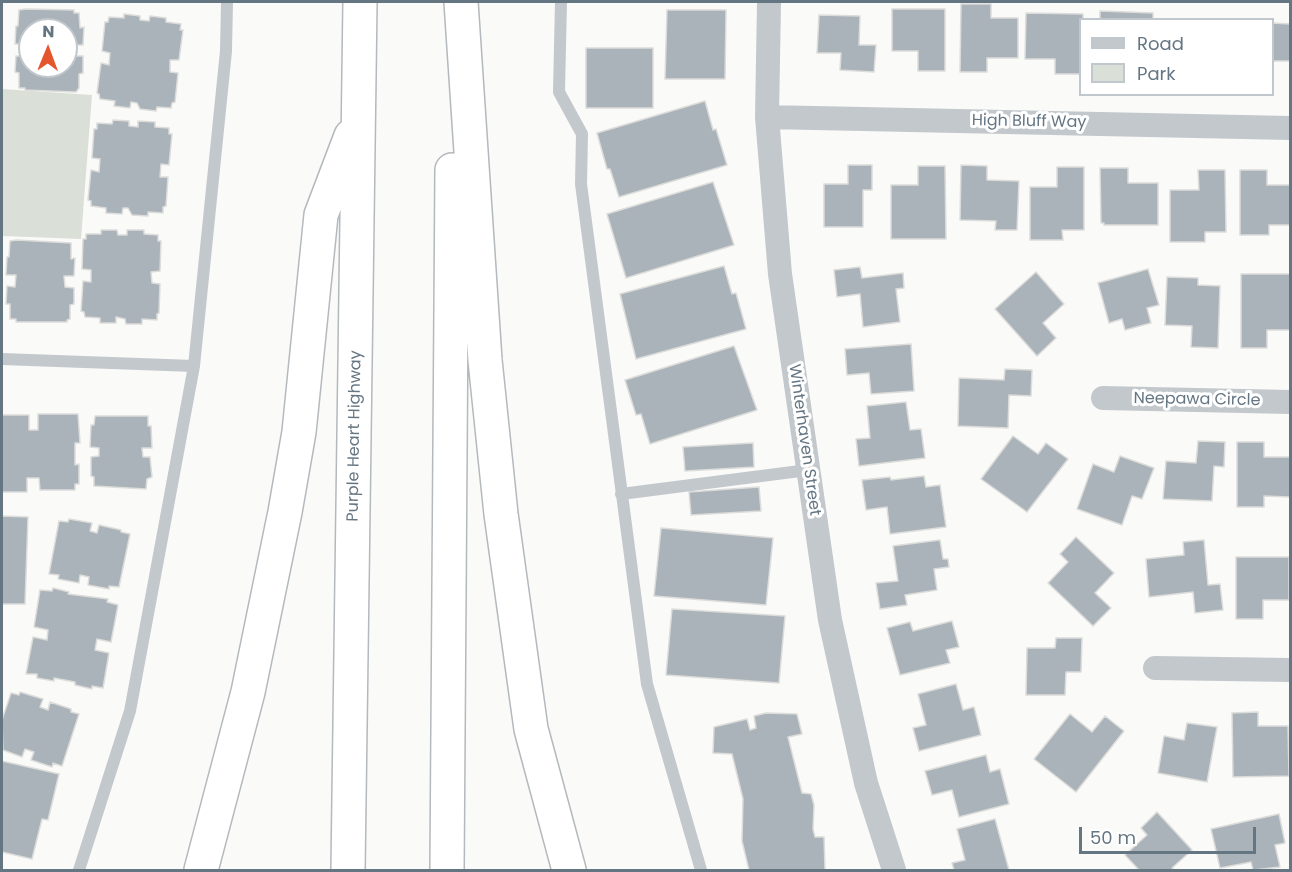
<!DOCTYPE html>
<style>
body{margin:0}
#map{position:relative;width:1292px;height:872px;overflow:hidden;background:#fafaf8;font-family:Poppins,sans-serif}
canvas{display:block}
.frame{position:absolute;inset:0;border:3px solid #657683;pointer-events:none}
.legend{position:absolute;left:1079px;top:18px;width:195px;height:78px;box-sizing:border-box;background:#fff;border:2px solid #c1c8cd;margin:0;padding:8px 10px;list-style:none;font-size:18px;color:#657683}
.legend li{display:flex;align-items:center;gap:12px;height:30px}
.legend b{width:30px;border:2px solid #c1c8cd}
.north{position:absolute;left:18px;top:18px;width:60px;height:60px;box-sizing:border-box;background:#fff;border:2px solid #c1c8cd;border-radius:50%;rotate:1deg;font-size:16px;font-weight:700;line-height:24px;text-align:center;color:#657683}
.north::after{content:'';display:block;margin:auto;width:21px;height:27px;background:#e4572e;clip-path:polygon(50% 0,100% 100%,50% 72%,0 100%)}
.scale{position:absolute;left:1079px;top:827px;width:177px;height:27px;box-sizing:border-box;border:3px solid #657683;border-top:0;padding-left:8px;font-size:18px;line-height:21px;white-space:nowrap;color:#657683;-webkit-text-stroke:4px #fff;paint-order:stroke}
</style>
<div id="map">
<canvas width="1292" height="872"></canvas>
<div class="frame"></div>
<ul class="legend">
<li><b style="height:8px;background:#c3c8cc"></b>Road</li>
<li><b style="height:16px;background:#dadfd7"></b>Park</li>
</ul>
<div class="north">N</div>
<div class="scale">50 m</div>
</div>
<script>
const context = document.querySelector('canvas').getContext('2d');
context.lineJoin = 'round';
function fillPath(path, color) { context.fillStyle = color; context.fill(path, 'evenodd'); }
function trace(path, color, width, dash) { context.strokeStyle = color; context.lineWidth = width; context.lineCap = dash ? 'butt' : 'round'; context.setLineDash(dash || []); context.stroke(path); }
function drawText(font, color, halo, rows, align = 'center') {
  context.font = font + ' Poppins,sans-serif'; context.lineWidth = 6; context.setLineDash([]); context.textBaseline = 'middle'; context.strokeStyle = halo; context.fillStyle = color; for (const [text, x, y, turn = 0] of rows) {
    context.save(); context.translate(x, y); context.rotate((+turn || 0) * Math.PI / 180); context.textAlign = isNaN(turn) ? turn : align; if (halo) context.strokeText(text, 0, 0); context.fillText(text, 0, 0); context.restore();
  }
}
fillPath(new Path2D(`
 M2,89L92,95L81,239L3,236Z`), '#dadfd7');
const building = new Path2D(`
 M961,4H991V18H1018V58H987V72H960Z
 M26,9L74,10V13H79L80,28L84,27L83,45H73L74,56H83V73L79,74V88L76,92L25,90V88H19V73L15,72L16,56H24L25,44H15L16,26H18L19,10ZM30,30H66V66H30Z
 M892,9H945V71H918V51H892Z
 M667,10H726L725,79H665Z
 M1100,11L1153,13V20H1100Z
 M1026,13L1083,14V20H1080V74H1055V59H1025Z
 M124,14L140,16V20L149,21L150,16L166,18V22L181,24L180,30H183L179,60H170V72L178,73L175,102L172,103L171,108L157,107L156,111L140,109L137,103L131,102L130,108L114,106L115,101L100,99L99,94L97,93L101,63L109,65L110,53L102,51L105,22H108L109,17L124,18Z
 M819,15L860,16L859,45H876L874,72L840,70L841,53H817Z
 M1272,23L1290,24V61H1273L1272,70Z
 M586,48H653V108H586Z
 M705,101L713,130L716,129L727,165L619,197L610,169H607L597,133Z
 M113,120L129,121V126L138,127V121L155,122V127L169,128V134H172L169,165L161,164L160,177H168L166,206L163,207V213L148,212V216L132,215L128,208H123L122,214L106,213V208L91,206V201L88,200L91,170L99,172L100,159L92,158L94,129H97V123L112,124Z
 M848,165H872V190H863V227H824V184H848Z
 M961,165L987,166V180L1019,181L1017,230H995L996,221L960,220Z
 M918,166H945L946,239H891V185H918Z
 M1057,167H1084V230H1062L1063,240H1030V187H1057Z
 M1100,168H1128V183H1158V225H1104V223H1101Z
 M1198,170H1225L1226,232H1205V242H1170V190H1199Z
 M1240,170H1267V185H1290V225H1269V235H1240Z
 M713,182L734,245L626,278L607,214Z
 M101,230H117L118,235H127V230H144V234L158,235V241H161L160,271L151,272L152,283L160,284L159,313L157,314V320L142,319V324H126L125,319L116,317V323H100V318L85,317L84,312L81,311L83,281L91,282V270L82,269L83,239H86V234H101Z
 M17,240L71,243V259L75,258L74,276H64L65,287L74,288V304L70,305V319L67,320V322H16V319H10V304H6L7,286L15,287L16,275H6L7,257H9L10,241Z
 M724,266L732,294L736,293L746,329L636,359L620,294Z
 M860,267L862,278L903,273L904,288L896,289L900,322L863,327L860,294L837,297L834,270Z
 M1148,269L1159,305L1147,308L1151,323L1125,330L1122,319L1109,323L1098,283Z
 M1036,272L1064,304L1043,323L1056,338L1037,356L995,309Z
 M1241,274H1290V330H1267V348H1241Z
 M1167,277L1198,278V285L1220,286L1218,348L1191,347L1192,326L1165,325Z
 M911,344L914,391L871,394L869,373L847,375L845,349Z
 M734,346L757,410L650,444L641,414L636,415L625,380Z
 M1005,369L1032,370L1031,396L1009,395L1008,428L958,426L959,378L1004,380Z
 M906,402L910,430L921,429L925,458L859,466L856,439L870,438L867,406Z
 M38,414H78L80,443H75V465L79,464V484H75V490H40L39,478H27V492H2V415H29V430H38Z
 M95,416H148V426H151L152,448H142L143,457H150L152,477L147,479L146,489L94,486V477L91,476V457L99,456V448L90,447L91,425H94Z
 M1013,436L1038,454L1046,443L1068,459L1027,512L981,479Z
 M1198,441L1225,442L1224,467L1214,466L1212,501L1163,499L1166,461L1196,463Z
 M1237,442H1264V457H1290V497L1264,496V507H1237Z
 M753,443L754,467L685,471L683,447Z
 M1120,456L1154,468L1142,499L1132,496L1122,525L1077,509L1093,464L1114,472Z
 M924,476L926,487L940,485L946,527L890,534L887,507L866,510L862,480L890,477L891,480Z
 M759,487L761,511L691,515L689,492Z
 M2,516L28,517L25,604H2Z
 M69,519L92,523L90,531L97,533L99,525L121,530V532L130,534L119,587L109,586V589L88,585L89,577L80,575L79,583L58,579L59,575L49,574L59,521L68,522Z
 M661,528L773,538L766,605L654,596Z
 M1076,537L1114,573L1095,593L1111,608L1093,626L1048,583L1068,562L1060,554Z
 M940,540L943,559H948L949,567L934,569L937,590L905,595L907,605L880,609L876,583L898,581L893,546Z
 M1204,540L1208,585L1220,584L1223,610L1195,613L1193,592L1149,597L1146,559L1184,555L1183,542Z
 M1236,557H1289V600H1263V619H1236Z
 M53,588L69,592L68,594L108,599L107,602L118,605L111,642L97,639L95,650L109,653L103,688L92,686V689L75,685V682L54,678V681L37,678V674H26L33,637L47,640L48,630L34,627L40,590L52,591Z
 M672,609L785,616L779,683L666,675Z
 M952,621L959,647L946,650L950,663L900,675L887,628L910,622L913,631Z
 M1056,638H1082L1081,672H1066L1065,695H1026L1027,648H1055Z
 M956,684L963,710L974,707L981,735L919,751L913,728L926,725L918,694Z
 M20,692L43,699L40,707L48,710L50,702L71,709V712L79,714L62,766L53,763L52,767L31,760L34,752L25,749L22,757L3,750L2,720L11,693L19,695Z
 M1258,712V726H1288L1289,776L1233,777L1232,713Z
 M766,713L797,714L802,734L788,737L802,793L811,794L814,805L813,829L815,837H824L825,870H749L742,841L743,799L732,754L713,753L714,727L747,719L750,730L756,728L754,716Z
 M1070,714L1092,732L1105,716L1124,731L1076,792L1034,759Z
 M1187,723L1217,727L1207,782L1158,773L1164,736L1184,740Z
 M986,755L990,772L1000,769L1009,804L959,817L952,790L932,795L925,771Z
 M2,761L59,774L48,820L42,819L32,859L2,852Z
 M1157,812L1192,850L1172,868L1175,870H1139L1125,855L1147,835L1141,828Z
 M1279,814L1285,843L1275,845L1280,867L1253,870L1251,862L1220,868L1211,829Z
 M995,819L1009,870H954L952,863L965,860L957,829Z`);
fillPath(building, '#aab3b9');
trace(building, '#dcdcda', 1.5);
const highway = new Path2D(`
 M461,2L485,360L501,514L531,729L569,870
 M201,870L248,692L285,512L299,432L321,215L351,136
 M348,870L360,2
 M447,870L452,170`);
trace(highway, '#b4b9bd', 36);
trace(new Path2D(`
 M561,2L559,92L582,134L581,184L647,684L701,870
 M2,359L194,366
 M621,494L808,470
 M79,870L130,711L194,366L226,51L227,2`), '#c3c8cc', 12);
trace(new Path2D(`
 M769,2L767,117L780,274L830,620L866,783L894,870
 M767,117L1290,128
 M1103,398L1290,402
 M1155,668L1290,670`), '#c3c8cc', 24);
trace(highway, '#fff', 33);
drawText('16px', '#657683', '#fff', [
 ["High Bluff Way",1029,122,1],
 ["Neepawa Circle",1197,400,1],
 ["Purple Heart Highway",355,436,-89],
 ["Winterhaven Street",804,440,82]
]);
</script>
